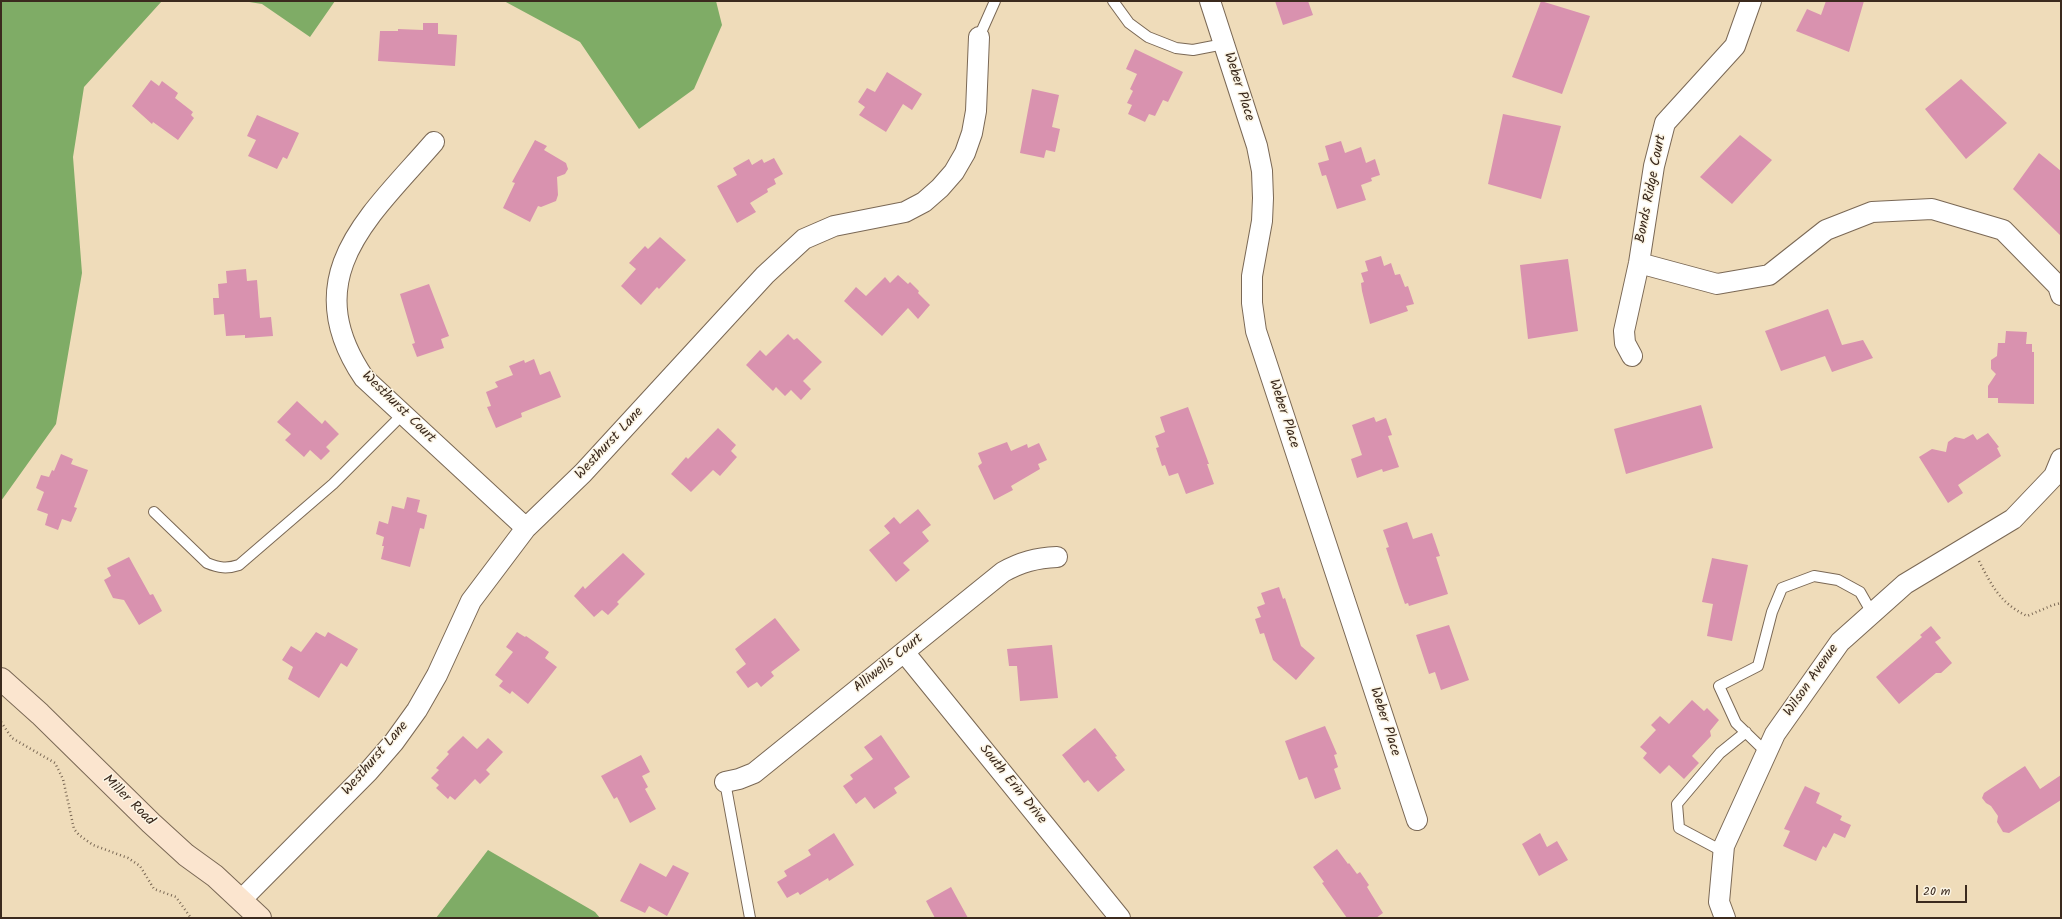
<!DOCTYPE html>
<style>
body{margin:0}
#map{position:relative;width:2062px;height:919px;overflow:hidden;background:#efdcba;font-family:Kalam,sans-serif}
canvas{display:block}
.frame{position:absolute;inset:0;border:2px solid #3b2a1e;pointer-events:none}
.scale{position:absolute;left:1916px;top:885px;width:51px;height:18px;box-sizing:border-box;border:2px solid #3b2a1e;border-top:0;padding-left:5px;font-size:12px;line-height:14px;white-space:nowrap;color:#3b2a1e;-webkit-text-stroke:3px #fcf5e5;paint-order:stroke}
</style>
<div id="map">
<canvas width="2062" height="919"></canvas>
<div class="frame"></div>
<div class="scale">20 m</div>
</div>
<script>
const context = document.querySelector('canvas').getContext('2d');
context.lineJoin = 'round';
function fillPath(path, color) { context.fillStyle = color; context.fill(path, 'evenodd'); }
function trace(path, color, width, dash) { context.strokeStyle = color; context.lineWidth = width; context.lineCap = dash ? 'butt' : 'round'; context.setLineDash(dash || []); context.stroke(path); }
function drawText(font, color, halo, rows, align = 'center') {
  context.font = font + ' Kalam,sans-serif'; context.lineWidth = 3; context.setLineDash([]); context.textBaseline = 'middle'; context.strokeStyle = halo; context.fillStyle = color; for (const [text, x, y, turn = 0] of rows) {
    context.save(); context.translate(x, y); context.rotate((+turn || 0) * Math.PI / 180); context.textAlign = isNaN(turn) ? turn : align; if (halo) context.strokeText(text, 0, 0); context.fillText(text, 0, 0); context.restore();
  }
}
fillPath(new Path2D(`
 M1,1H162L84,87L73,157L82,273L56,424L1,501Z
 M243,1H335L310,37L262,4Z
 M504,1H716L722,25L694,89L639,129L580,42Z
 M488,850L595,912L600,918H436Z`), '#7fac66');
fillPath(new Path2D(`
 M1275,1H1308L1313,15L1283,25Z
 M1541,1L1590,16L1562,94L1512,77Z
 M1826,1H1864L1849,52L1796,31L1807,9L1821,15Z
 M423,23H438V34L457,35L455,66L378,61L380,31H398V29L423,30Z
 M1135,49L1183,72L1168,102L1163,100L1155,116L1149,114L1145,122L1128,114L1132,105L1127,103L1133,91L1130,89L1137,74L1126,69Z
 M887,72L922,94L912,110L903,104L886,132L859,115L865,107L858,102L867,88L875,92Z
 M1961,79L2007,123L1966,159L1925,109Z
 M151,80L159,86L162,81L178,93L175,98L193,112L191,115L194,118L178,140L153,122L152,124L132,106Z
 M1032,89L1059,95L1052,127L1060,129L1055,152L1046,150L1044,158L1020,153Z
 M1503,114L1561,126L1541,199L1488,184Z
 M257,115L299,133L287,159L283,157L277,169L248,156L256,140L247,136Z
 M1740,135L1772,160L1732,204L1700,177Z
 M535,140L547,146L544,150L566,163L568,169L565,174L557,177L558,195L556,201L541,207L538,206L530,222L503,208L515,183L512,182Z
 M1341,141L1345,153L1361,147L1366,163L1375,159L1380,175L1371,178L1372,181L1361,185L1366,200L1337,209L1326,175L1322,176L1318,163L1329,160L1325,146Z
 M2039,153L2061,171V236L2013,189Z
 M774,158L783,174L774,179L776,184L767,189L768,192L750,203L756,212L737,223L717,186L737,175L733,168L749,159L752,165L762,159L764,163Z
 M660,237L686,260L659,289L657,287L641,305L621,286L636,269L629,263L645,246L648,249Z
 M1381,256L1384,266L1391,263L1395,275L1400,274L1405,287L1408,286L1414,304L1406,306L1408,311L1370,324L1362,291L1361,283L1364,282L1361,273L1368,271L1365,261Z
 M1568,259L1578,331L1528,339L1520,265Z
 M246,269L247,281L257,280L260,318L271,317L273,336L245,338V335L226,336L224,314L214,315L213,298H219L218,284L227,283L226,271Z
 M898,275L908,284L910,282L919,291L918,293L930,305L918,319L908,308L882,336L844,301L856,287L866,296L885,277L890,283Z
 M429,284L449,336L441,339L444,348L417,357L412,344L415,343L400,294Z
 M1828,309L1842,345L1863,340L1873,358L1832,372L1825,356L1781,371L1765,331Z
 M2006,331L2027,332L2026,344H2032V352H2034V404L1998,403V398H1988V386L1996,374L1991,369V360L1997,356L1998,343H2005Z
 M788,334L794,340L797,338L822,362L803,381L811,389L801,400L791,390L785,396L776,387L773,391L746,365L760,350L766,356Z
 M534,359L540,375L550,371L561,397L521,413L522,417L496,428L487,407L491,406L486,392L498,387L495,382L513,375L509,366L524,360L525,363Z
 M297,401L322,424L325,420L339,434L326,447L330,451L321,460L310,450L304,457L285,440L291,434L277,422Z
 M1701,405L1713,448L1626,474L1614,429Z
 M1188,407L1209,464H1207L1214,484L1186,494L1178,473L1169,476L1165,465L1162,466L1156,448L1159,447L1155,436L1165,432L1160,417Z
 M1374,417L1376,422L1386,418L1392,435L1388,436L1399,467L1383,472L1382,469L1357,478L1351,459L1362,455L1352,425Z
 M718,428L736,445L731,451L737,457L720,476L713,470L691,492L671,474L686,457L688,459Z
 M1988,433L1999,447L1997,448L2001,456L1958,485L1963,493L1948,503L1919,457L1932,449L1946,452L1948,442L1955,437L1964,439L1973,434L1977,440Z
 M1007,442L1011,451L1027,444L1028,448L1039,443L1047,460L1038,464L1040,469L1011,486L1013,490L994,500L978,466L982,463L978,453Z
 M61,454L73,459L71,464L88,470L74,507L77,508L71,522L62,519L58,530L45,525L48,514L37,510L44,492L36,488L41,475L49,477L52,470L54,471Z
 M407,497L420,500L417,512L427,515L424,529L420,528L410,567L381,559L384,546H382L384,537L376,534L379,521L388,524L392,506L404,509Z
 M918,509L931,525L922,532L929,541L903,563L910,570L896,582L869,550L890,533L884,526L894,517L900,524Z
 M1407,522L1413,539L1432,533L1440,556L1436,557L1448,594L1409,606L1408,603L1405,604L1399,587L1386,548L1389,547L1383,530Z
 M623,553L645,574L617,602L619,604L608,615L602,610L594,617L574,596L583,586L585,589Z
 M129,557L150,595L153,594L162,611L139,625L124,600L113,598L104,580L111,576L107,568Z
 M1712,558L1748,565L1732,641L1707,636L1713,604L1702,602Z
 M1279,587L1283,599L1285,598L1301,646L1315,658L1296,680L1273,660L1264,633L1260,634L1255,619L1261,617L1257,607L1265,604L1261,593Z
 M775,618L800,650L771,672L774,676L761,687L757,682L748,688L736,672L746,664L735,649Z
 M1449,625L1469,680L1441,690L1435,672L1429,674L1416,635Z
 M1931,626L1941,638L1935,642L1952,663L1941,673H1936L1899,704L1876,677L1922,637L1920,635Z
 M316,632L325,637L328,632L358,649L347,667L341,663L319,698L288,679L293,667L282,660L291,646L301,652Z
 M517,632L525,637L526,636L549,652L545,658L557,667L528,704L512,691L510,694L499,686L503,681L495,675L513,652L506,647Z
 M1052,645L1058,698L1020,701L1017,666H1009L1007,649Z
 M1692,700L1704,711L1707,708L1719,720L1710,731L1711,736L1692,756L1699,763L1684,779L1669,765L1660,774L1643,758L1647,753L1640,747L1656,730L1651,725L1660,716L1669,724Z
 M1325,726L1337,754L1334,755L1338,767L1334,769L1341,789L1315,799L1307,777L1299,780L1285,741Z
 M1095,728L1117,756L1115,757L1125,770L1098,792L1088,780L1084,783L1062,755Z
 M881,735L910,777L894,788L897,793L874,809L865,797L856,804L843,786L853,779L850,775L873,759L864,747Z
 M463,736L477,749L488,738L503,752L486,770L490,774L480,784L475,779L455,800L450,796L448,799L436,788L439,785L431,778L439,770L436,768L449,754L447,752Z
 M641,755L650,772L642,776L648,787L645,789L656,809L630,823L617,797L614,799L601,776Z
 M2025,766L2040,789L2061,775V800L2009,833L2003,832L1997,822L1998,816L1991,806L1986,803L1982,798L1984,793Z
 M1805,786L1820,793L1816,803L1842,816L1840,820L1851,825L1845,838L1834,833L1826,848L1823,846L1816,861L1783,846L1790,831L1784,829Z
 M834,833L854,865L829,881L828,878L800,895L798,892L787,898L777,882L787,876L784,871L811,855L808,850Z
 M1540,833L1547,847L1557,841L1568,860L1539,876L1522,844Z
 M1337,849L1348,864L1349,863L1357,874L1360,872L1369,885L1367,887L1383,913L1376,918H1347L1322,883L1324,882L1313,867Z
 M640,863L666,877L673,865L689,873L667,916L649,906L645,913L620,901Z
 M951,887L968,918H935L926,901Z`), '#d992af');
const lane = new Path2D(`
 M1113,1L1129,23L1148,37L1176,48L1193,50L1224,44
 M979,37L995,1
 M154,512L207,563C219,568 227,569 239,565L333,484L402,415
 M1767,753L1736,723L1719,686L1758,666L1772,612L1782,588L1814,576L1838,580L1860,592L1872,613
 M725,782L750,918
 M1724,852L1679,828L1677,804L1720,753L1746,732`);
const street = new Path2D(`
 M1210,1L1257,146L1262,171L1263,198L1262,221L1252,276V303L1256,331L1417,820
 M434,142C370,216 295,276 364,378L526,528
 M1639,263L1717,284L1769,275L1826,230L1872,212L1932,209L2003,230L2058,286L2061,295
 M1632,356L1625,343L1624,331L1639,263L1654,166L1665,123L1735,46L1751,1
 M904,652L1120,918
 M725,782L739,779L754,773L1003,572C1021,562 1036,558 1057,557
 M241,900L368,772L394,742L417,710L437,675L471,601L526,528L583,473L765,275L804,239L834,226L905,212L924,202L940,188L954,172L965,153L972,133L976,111L979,37
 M1725,918L1719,902L1724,846L1775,734L1840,642L1905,584L2013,519L2054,476L2061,459`);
const secondary = new Path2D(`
 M1,679L40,714L151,823L186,855L215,876L260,918`);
trace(lane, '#7a6855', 12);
trace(street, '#7a6855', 22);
trace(secondary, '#7a6855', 24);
trace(new Path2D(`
 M1979,561C1992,586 2000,603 2027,616L2053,605L2061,603
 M1,722L12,738L55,763L63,779L74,829L79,835L93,845L128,858L140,866L154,889L176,897L191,918`), '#7a6855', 2.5, [1, 3]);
trace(lane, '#fff', 10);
trace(street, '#fff', 20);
trace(secondary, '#fbe5cf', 22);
drawText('14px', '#3b2a1e', '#fcf5e5', [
 ["Weber Place",1238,87,72],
 ["Bonds Ridge Court",1652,189,-79],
 ["Westhurst Court",398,408,44],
 ["Weber Place",1283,414,72],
 ["Westhurst Lane",610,444,-47],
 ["Alliwells Court",889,664,-39],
 ["Wilson Avenue",1812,681,-55],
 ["Weber Place",1384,722,72],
 ["Westhurst Lane",376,759,-49],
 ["South Erin Drive",1012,785,51],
 ["Miller Road",128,801,44]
]);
</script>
